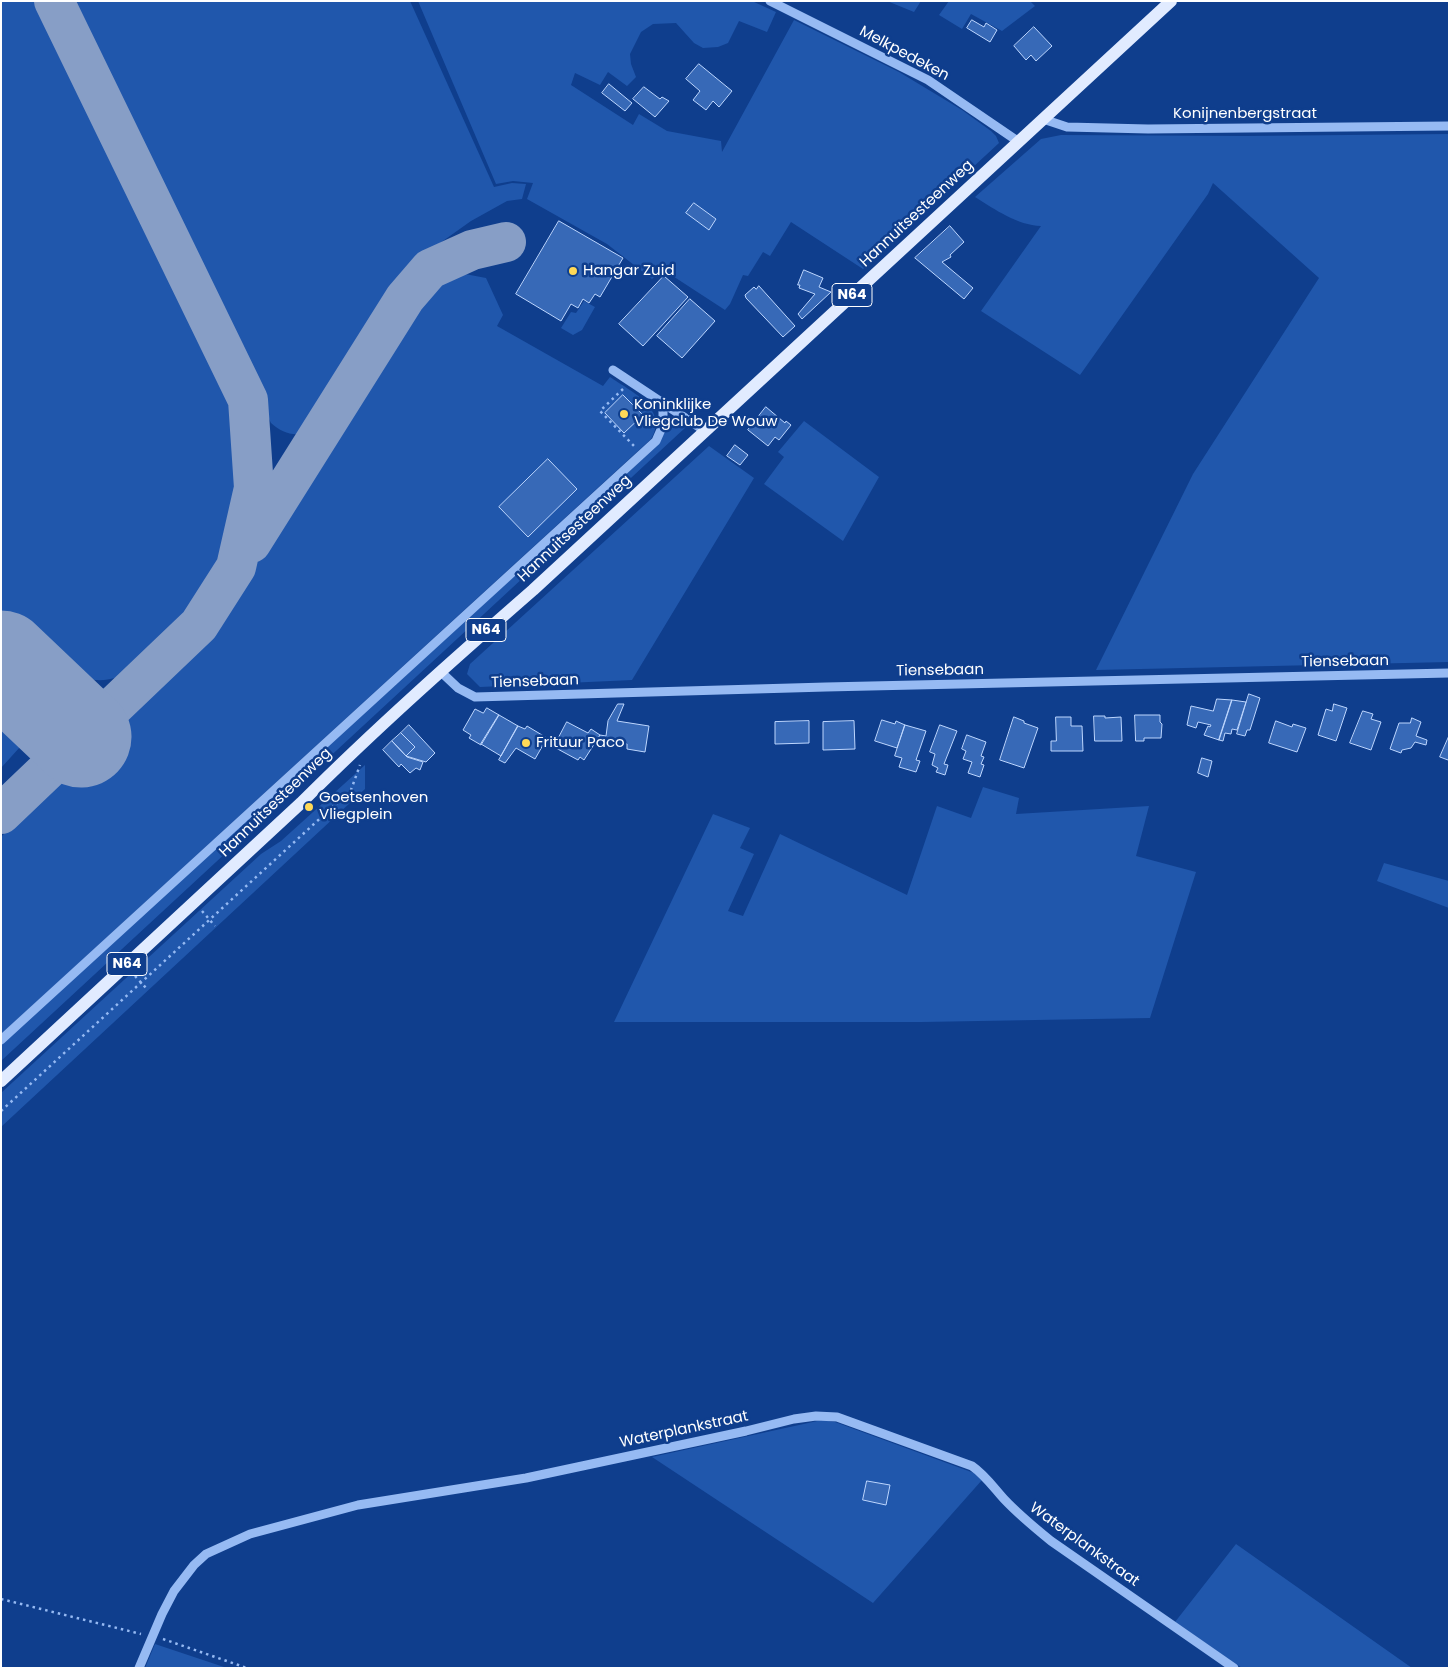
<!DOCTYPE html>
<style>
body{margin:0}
#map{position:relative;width:1450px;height:1669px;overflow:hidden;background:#0f3e8d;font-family:Poppins,sans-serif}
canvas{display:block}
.frame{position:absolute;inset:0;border:2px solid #fff;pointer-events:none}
</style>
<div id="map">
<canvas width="1450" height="1669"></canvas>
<div class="frame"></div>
</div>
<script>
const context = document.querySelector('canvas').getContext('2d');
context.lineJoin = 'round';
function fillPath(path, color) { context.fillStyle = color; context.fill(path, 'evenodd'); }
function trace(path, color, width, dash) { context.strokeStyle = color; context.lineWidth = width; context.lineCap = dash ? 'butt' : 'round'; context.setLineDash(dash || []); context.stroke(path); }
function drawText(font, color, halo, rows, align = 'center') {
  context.font = font + ' Poppins,sans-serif'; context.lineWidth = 5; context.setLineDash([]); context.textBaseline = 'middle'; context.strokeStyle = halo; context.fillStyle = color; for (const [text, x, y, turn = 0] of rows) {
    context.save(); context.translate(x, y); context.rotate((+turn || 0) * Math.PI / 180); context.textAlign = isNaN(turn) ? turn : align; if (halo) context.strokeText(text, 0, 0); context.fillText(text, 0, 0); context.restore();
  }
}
fillPath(new Path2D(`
 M1,1H43L235,393C246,463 239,553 194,611C185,622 173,633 162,643C144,662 125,682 95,680C56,677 27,639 1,614Z
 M64,1H410L494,187L512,183L526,184L522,199L507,201L471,221L433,248L409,276L319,423C305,439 286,437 271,423Z
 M418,1H752L776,12L767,32L739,21L728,43L718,47L703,48L694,43L676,23L653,24L641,32L630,54L631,64L636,77L627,86L608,72L600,85L575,73L571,85L633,125L639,114L667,131L721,141L722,152L794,20L899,72L962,110L991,131L996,136L999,143L863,269L791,222L770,256L763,252L748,276L743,275L730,304L725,310L662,269L652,279L607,244L527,199L533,183L513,181L496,184Z
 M887,1H921L914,12Z
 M949,1H1030L1035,6L1002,31L971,14L962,29L939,15Z
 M1449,134V662L1096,670L1193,474L1319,278L1213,183L1208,194L1080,375L981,311L1041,226C1017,225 996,210 975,197L1041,139L1061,135L1246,136Z
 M465,274L486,278L503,315L497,326L603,386L610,377C630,391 670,409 651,439L1,1034V837L206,625L265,544L410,307C427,290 441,276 465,274Z
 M584,301L595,307L582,330L573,335L561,328L571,312L576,313Z
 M671,416L686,427L1,1061V1044L657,446Z
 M804,421L879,477L843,541L764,484L784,457L778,452Z
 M709,446L754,478L632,680L480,687L467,674L470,664Z
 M1,713L11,724L20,747L1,768Z
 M365,765V789L1,1127V1093L261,854L281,841Z
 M983,787L1019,798L1016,814L1149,806L1136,856L1196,872L1150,1018L922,1022H614L713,814L750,828L740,848L754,854L728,911L743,916L780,834L907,895L937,806L971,818Z
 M1384,863L1449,881V908L1377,881Z
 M822,1420L835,1422L974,1473L982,1480L873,1603L652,1457Z
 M1236,1544L1412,1668H1242L1175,1622Z
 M155,1644L227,1668H145Z`), '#2057ac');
trace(new Path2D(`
 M251,543L405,298L430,269L472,250L506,242
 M1,814L199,625L236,567L254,488L248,400L54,1`), '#879ec6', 40);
trace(new Path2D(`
 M1,661L81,737`), '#879ec6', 101);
const building = new Path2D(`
 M972,20L984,27L986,23L997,30L990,42L967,28Z
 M1034,27L1052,46L1036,61L1031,55L1026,60L1014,46Z
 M699,64L732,91L719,107L713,101L706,110L693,100L700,91L686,79Z
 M609,84L632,103L625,111L602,93Z
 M644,87L660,99L662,97L669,101L655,117L633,99Z
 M694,203L716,219L709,230L686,213Z
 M559,221L623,258L600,297L595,294L589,303L583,299L578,308L571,304L561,321L516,294Z
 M950,226L964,242L950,255L951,257L942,262L973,288L964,299L915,258Z
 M804,270L823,278L819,287L831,292L802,319L798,314L815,294L799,288L800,285H798Z
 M664,276L688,297L643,346L619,324Z
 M759,286L795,326L783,337L746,298L745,295L754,287L756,289Z
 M690,299L715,321L682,358L657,336Z
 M623,395L643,415L624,433L605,413Z
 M766,407L785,423L786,421L791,425L779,440L775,437L768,446L748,430Z
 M735,445L748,455L740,465L727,456Z
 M548,459L577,489L528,537L499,507Z
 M1249,694L1260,698L1250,730H1247L1245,736L1237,734Z
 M1217,699L1232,700L1219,740L1204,735L1208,726L1210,727L1211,725L1198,722L1196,728L1187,725L1191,706L1213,711Z
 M1232,700L1246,702L1237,730L1232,729L1231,734L1225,733L1223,741L1219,740Z
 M618,704H624L617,721L649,726L645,752L627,749V744L597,740L600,735L606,736L608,721Z
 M1334,704L1347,708L1336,741L1318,735L1326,709L1332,711Z
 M487,708L499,715L481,745L469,738L471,735L463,730L475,709L483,713Z
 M1363,711L1373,714L1371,719L1381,722L1371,750L1350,743Z
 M499,715L518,726L501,756L481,744Z
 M1135,715H1160V722L1162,724L1161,738H1144V741H1136Z
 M1094,716H1105V718L1121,717L1122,741H1095Z
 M1014,717L1024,721V723L1038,728L1024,768L1000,760Z
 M1056,717H1071V726H1082L1083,751H1051V741H1056Z
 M1412,718L1421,722L1416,736L1427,740L1426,745L1415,742L1411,748L1402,750L1401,753L1390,749L1399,723H1410Z
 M882,720L895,724L896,721L905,725L897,748L875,741Z
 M809,721V743L775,744V722Z
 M854,721L855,749L823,750V722Z
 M1276,721L1292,727L1293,724L1306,728L1297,752L1269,743Z
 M567,722L588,733L591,729L600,735L584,760L580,757L578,760L554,747Z
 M409,725L435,753L426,762L406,756L415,747L401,733Z
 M905,725L926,731L916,760L920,761L916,772L899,767L902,758L895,756Z
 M940,725L957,731L944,764L948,765L945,775L936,772L938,768L932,765L935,754L930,752Z
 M518,726L525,729L527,726L547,738L535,759L516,748L505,763L499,760Z
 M401,733L415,747L406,756L392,741Z
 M967,735L986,742L981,756L984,757L981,764L984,765L980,777L968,773L972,762L963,759L966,751L962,749Z
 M1449,736V758L1448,760L1440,757Z
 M392,741L407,757L423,762L420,770L416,768L410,773L401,764L399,767L383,750Z
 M1202,758L1212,761L1208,777L1198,773Z
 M867,1481L890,1485L886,1505L863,1500Z`);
fillPath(building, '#3769b7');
trace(building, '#bdd6fe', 1);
trace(new Path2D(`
 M623,389L600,411L634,446
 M202,911L215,926
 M135,976L148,990
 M1,1111L351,790L360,765
 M1,1599L141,1634
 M163,1639L247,1668`), '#96baf3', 2.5, [2.5, 4]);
trace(new Path2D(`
 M770,1L928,80L1019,142
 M1043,119L1067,127L1148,129L1449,126
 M613,370L705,431
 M441,672L458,688L475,697L826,687L1449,673
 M1,1040L656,441L663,425V402
 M139,1668L162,1614L174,1591L194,1565L206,1554L250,1534L358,1505L526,1478L746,1431L794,1419L816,1416L837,1417L972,1466C985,1475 994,1488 1004,1499C1019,1515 1035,1528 1051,1541L1234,1668`), '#96baf3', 9);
trace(new Path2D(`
 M1,1081L301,803C375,729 454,659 533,590L1171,1`), '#e1ebff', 12);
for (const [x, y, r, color] of [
 [573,271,5,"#ffd957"],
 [624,414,5,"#ffd957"],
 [526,743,5,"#ffd957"],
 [309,807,5,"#ffd957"]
]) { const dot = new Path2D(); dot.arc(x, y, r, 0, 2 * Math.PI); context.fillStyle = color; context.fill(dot); trace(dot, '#0f3e8d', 2); }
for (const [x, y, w] of [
 [852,295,40],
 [486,630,40],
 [127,964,40]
]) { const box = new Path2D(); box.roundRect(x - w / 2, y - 11.5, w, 23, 4); context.fillStyle = '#0f3e8d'; context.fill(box); trace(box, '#fff', 1); }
drawText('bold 14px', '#fff', null, [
 ["N64",852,295],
 ["N64",486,630],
 ["N64",127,964]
]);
drawText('15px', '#fff', '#0f3e8d', [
 ["Melkpedeken",904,54,28],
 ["Konijnenbergstraat",1245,114],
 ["Hannuitsesteenweg",917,214,-43],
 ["Hannuitsesteenweg",575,529,-43],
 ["Tiensebaan",1345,662,-1],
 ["Tiensebaan",940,671,-1],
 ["Tiensebaan",535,682,-2],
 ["Hannuitsesteenweg",276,803,-44],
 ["Waterplankstraat",684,1430,-12],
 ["Waterplankstraat",1084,1545,36]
]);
drawText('15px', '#fff', '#0f3e8d', [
 ["Hangar Zuid",583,271],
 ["Koninklijke",634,405],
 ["Vliegclub De Wouw",634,422],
 ["Frituur Paco",536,743],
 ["Goetsenhoven",319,798],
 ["Vliegplein",319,815]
], 'left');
</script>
